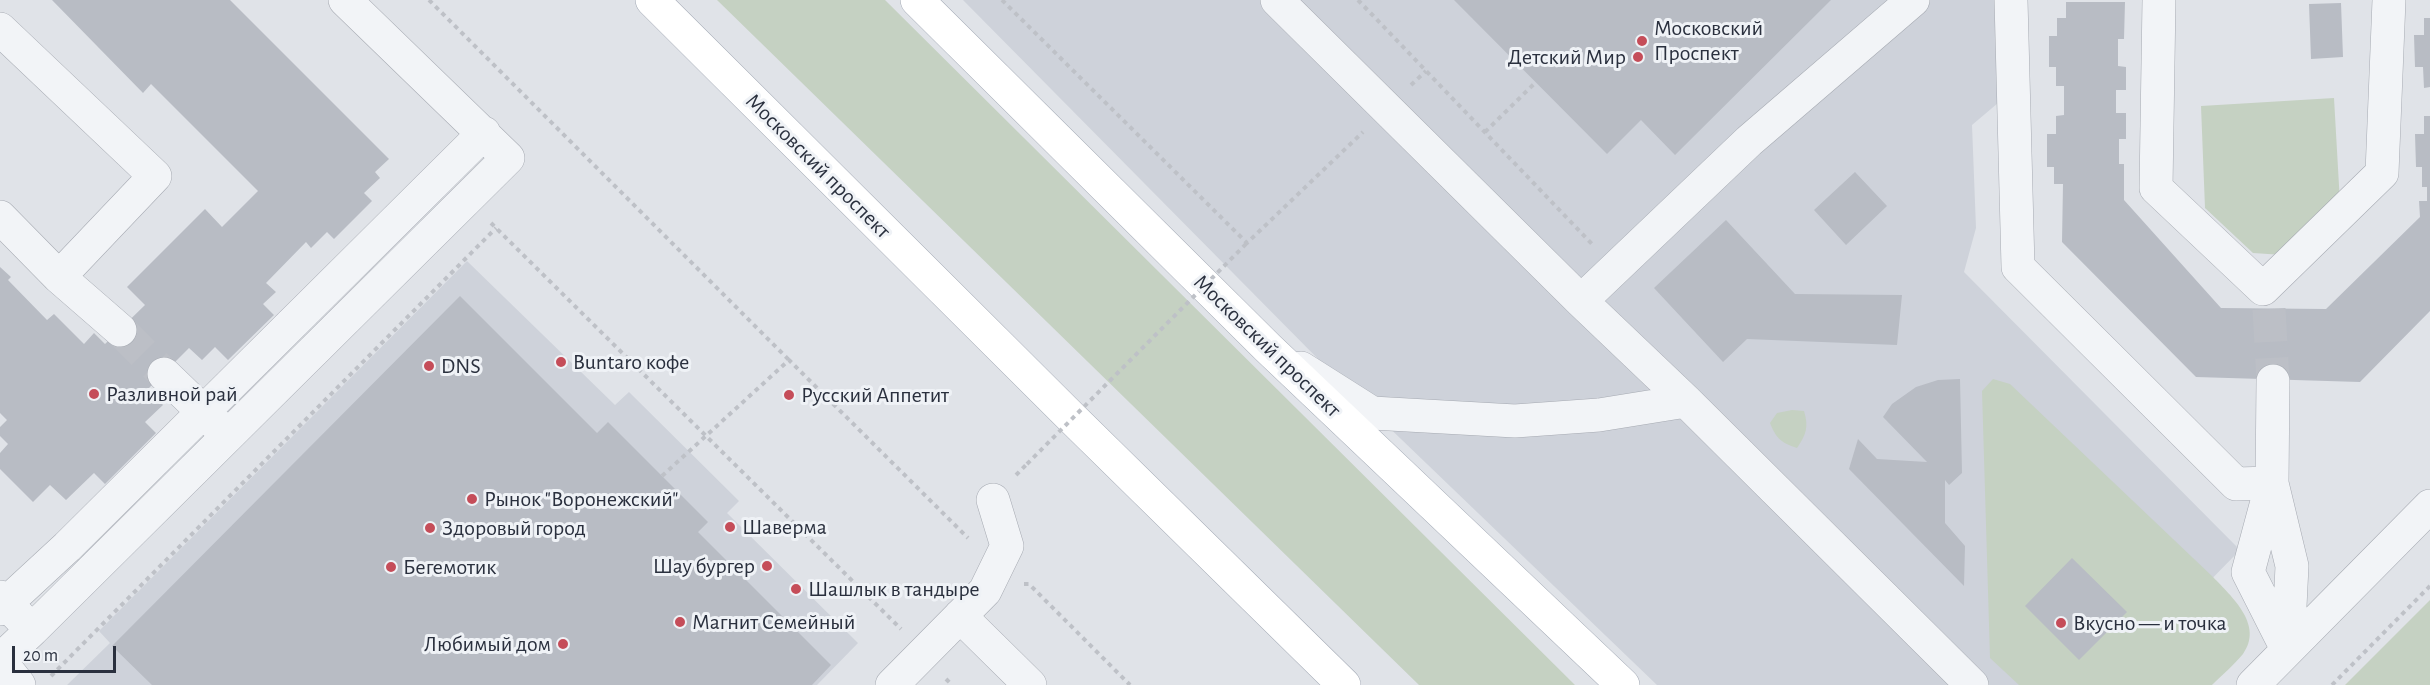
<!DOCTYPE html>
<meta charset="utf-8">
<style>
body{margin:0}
#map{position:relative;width:2430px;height:685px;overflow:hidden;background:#e0e3e8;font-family:"Alegreya Sans",sans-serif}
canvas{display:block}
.scale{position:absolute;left:12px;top:646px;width:104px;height:27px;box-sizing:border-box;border:3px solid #2a303e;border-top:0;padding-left:8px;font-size:18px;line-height:21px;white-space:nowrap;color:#2a303e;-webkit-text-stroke:4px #eff2f6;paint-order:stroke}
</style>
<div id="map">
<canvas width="2430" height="685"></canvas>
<div class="scale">20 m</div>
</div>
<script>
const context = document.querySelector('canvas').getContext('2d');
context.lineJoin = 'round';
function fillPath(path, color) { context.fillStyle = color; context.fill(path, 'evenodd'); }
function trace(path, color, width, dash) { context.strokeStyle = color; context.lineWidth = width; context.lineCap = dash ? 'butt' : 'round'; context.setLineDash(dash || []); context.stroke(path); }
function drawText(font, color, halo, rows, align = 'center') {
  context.font = font + ' "Alegreya Sans",sans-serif'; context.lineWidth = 6; context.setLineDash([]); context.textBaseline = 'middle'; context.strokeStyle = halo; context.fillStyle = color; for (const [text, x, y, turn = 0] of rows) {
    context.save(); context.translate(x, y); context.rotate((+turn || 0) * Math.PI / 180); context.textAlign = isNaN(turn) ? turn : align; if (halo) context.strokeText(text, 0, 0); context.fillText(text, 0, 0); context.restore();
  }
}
fillPath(new Path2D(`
 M963,0H1995L1998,103L1972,125L1976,228L1964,272L2240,550L2108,685H1657L1325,366Z
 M467,261L615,405L629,392L739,501L727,513L858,643L817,685H67L110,643L99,631Z`), '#ced2da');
fillPath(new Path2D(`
 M717,0H885L1575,685H1419Z
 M2334,98L2340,203L2283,255L2253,253L2205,208L2201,106Z
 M1993,379L2010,384L2213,577C2232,597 2264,625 2243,654C2234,665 2222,675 2212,685H2019L1990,658L1982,391Z
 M1792,410L1804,411C1809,427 1806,435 1797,448C1781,443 1776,438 1770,423L1777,413Z
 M2430,600V685H2345Z`), '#c5d1c2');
fillPath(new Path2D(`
 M52,0H230L389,159L375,172L380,178L364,193L372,201L334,239L327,232L311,248L306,242L266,283L276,292L263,304L274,315L228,360L215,347L202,360L189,348L148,389L163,405L145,422L156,433L105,484L94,473L66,500L50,485L33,502L0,469V453L8,444L0,436V427L7,420L0,413V267L11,277L8,280L47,320L54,314L84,344L94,333L105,344L145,305L127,287L205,209L222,227L258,191L151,84L143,93Z
 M1454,0H1831L1675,155L1641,120L1607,154Z
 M2066,2H2125L2124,39H2118V66L2126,67V90H2116V113H2126V139H2119V164H2124V200L2221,308L2326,309L2420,217L2419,201H2427V187H2422V167H2416L2415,134H2424V116H2430V311L2360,382L2196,377L2062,242L2063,184H2054V167H2047V134H2056V116L2064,115V86H2056V67H2049V36H2057V18H2066Z
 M2341,3L2343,57L2311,59L2309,4Z
 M2424,18H2430V87L2424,88L2423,67H2415L2414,35H2424Z
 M1855,172L1887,206L1846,245L1814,210Z
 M1726,220L1795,294L1902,295L1897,345L1747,339L1723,362L1654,288Z
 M460,296L597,433L608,422L708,522L698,532L831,665L812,685H152L112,646Z
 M1960,379L1962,473L1949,485L1945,480V523L1965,546L1964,586L1849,469L1858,439L1877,459L1927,462L1883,417L1892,404L1916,387L1938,380Z
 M2072,558L2127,612L2079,660L2025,606Z`), '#b8bcc4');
trace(new Path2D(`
 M2269,309L2273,381
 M120,330L164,374`), '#bcbfc6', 33, [33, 16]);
const minor = new Path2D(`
 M1277,0L1581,301L1686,401L1972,685
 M2011,0L2018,267L2236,484L2272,483L2248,572L2287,649
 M2159,0L2156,188L2263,289L2382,173L2389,0
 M0,29L155,176L59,277
 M0,217L59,277L120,330
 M1581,301L1749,141L1913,0
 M1301,368L1372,413L1515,421L1599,415L1686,401
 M164,374L219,427
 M2273,381L2272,483L2292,566L2288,647
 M0,597L32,630L508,158L345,0
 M0,609L67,547L484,133
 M960,616L1030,685
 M0,660L32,630
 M0,661L19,685
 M892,685L985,591L1007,546L993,500
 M2253,685L2430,506`);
const major = new Path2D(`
 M652,0L1072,418L1344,685
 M917,0L1268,348L1623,685`);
trace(minor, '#a6aab2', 34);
trace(major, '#a0a7b3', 34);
trace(new Path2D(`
 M429,0L789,360
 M1002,0L1247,243L1363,132
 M1358,0L1592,244
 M1411,85L1426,71
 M1485,132L1536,82
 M491,223L901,629
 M1016,475L1027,464
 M662,476L789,360L968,538
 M1024,584H1029L1130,685
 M51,676L496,228
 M946,679L952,685
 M2332,685L2430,586`), '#bec1c7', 4, [4.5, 4.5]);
trace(minor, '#f2f4f7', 33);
trace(major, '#fff', 33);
trace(new Path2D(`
 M1027,464L1247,243`), '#bec1c7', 4, [4.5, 4.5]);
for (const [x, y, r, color] of [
 [1642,41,6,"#c54d59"],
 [1638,57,6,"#c54d59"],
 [561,362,6,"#c54d59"],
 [429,366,6,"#c54d59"],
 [94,394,6,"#c54d59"],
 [789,395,6,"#c54d59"],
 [472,499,6,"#c54d59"],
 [730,527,6,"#c54d59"],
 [430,528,6,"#c54d59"],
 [767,566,6,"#c54d59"],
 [391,567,6,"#c54d59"],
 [796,589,6,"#c54d59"],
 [680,622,6,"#c54d59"],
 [2061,623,6,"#c54d59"],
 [563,644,6,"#c54d59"]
]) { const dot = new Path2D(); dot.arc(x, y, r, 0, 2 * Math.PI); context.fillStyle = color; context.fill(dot); trace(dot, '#eff2f6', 2); }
drawText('22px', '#2a303e', '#eff2f6', [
 ["Московский",1654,28],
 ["Проспект",1654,53],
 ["Детский Мир",1626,57,"right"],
 ["Buntaro кофе",573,362],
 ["DNS",441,366],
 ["Разливной рай",106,394],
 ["Русский Аппетит",801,395],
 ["Рынок \"Воронежский\"",484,499],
 ["Шаверма",742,527],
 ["Здоровый город",442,528],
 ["Шау бургер",755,566,"right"],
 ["Бегемотик",403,567],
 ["Шашлык в тандыре",808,589],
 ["Магнит Семейный",692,622],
 ["Вкусно — и точка",2073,623],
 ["Любимый дом",551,644,"right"]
], 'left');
drawText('22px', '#2a303e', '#eff2f6', [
 ["Московский проспект",818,166,45],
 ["Московский проспект",1267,346,44]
]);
</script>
